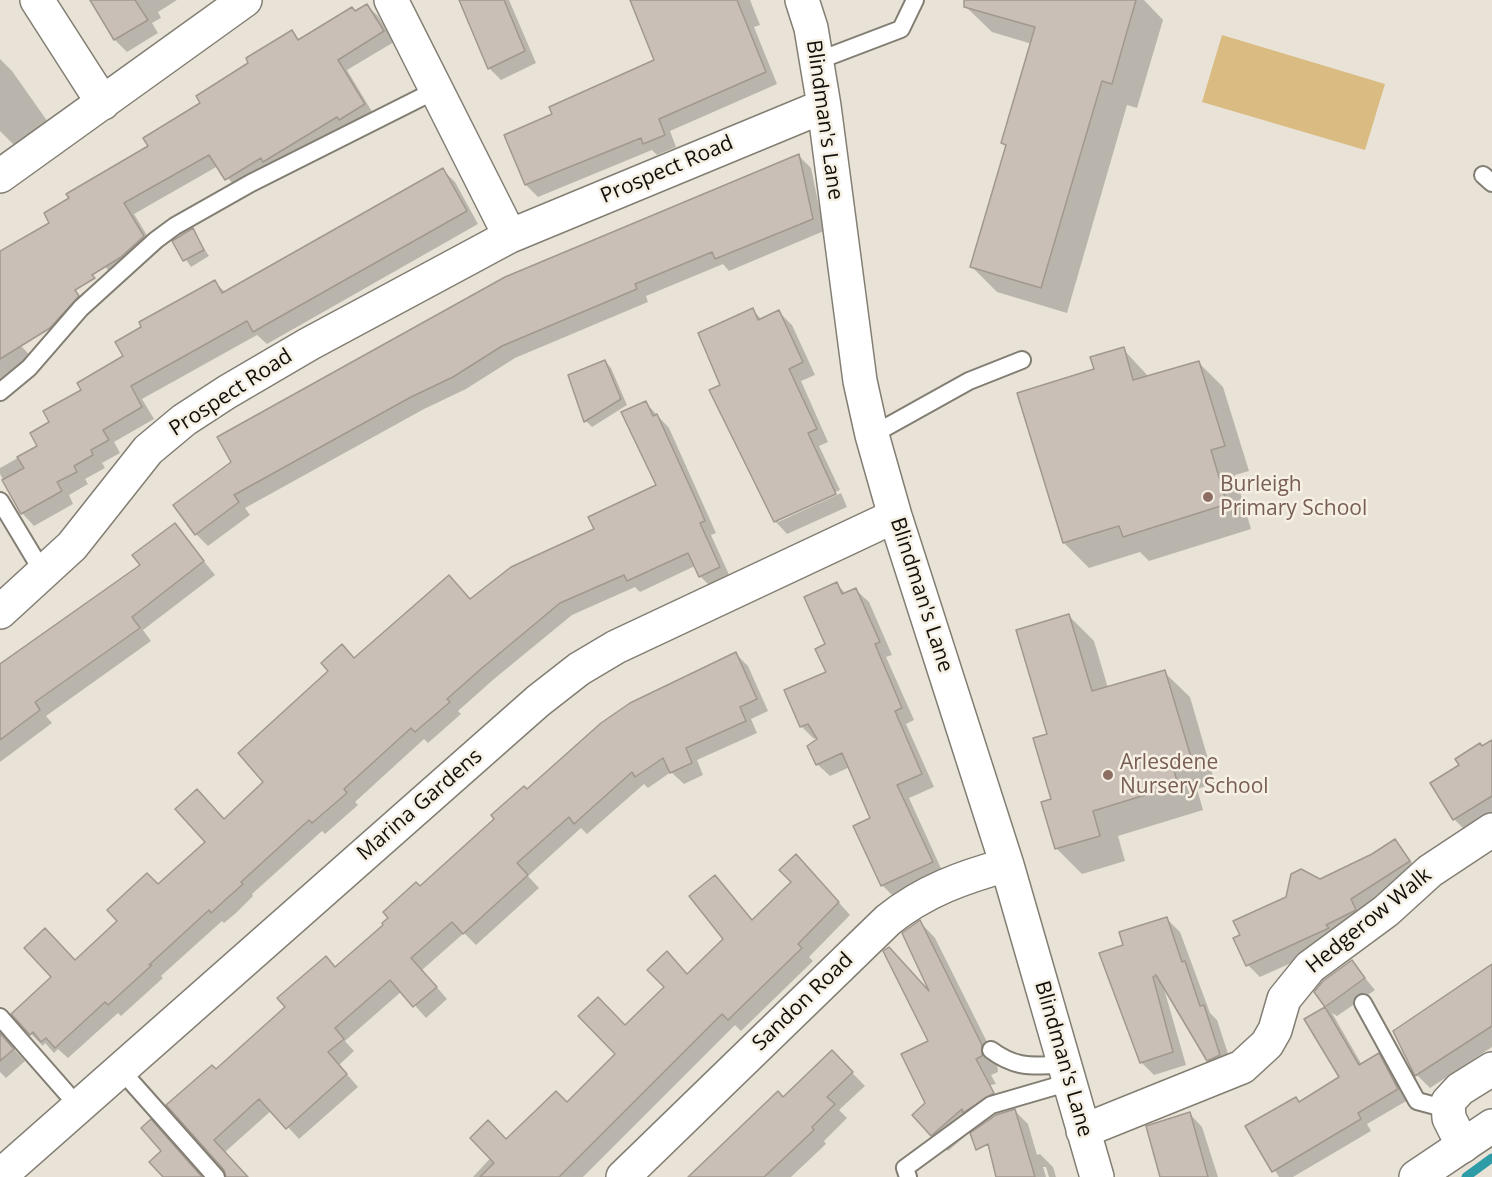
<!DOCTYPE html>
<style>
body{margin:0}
canvas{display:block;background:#e9e2d7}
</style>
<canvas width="1492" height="1177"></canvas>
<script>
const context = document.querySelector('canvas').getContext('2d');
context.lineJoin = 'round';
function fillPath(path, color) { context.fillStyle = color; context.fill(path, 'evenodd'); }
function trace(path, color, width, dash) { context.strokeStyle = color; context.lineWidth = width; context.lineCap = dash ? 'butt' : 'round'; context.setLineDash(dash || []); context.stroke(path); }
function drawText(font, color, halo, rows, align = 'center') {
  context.font = font + ' "Open Sans",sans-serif'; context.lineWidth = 5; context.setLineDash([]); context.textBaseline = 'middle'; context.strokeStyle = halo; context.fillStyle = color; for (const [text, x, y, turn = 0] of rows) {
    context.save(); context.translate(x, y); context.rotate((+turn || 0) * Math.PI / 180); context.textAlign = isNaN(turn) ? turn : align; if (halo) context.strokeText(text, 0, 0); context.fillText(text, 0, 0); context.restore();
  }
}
fillPath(new Path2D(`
 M1222,35L1385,84L1365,150L1202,102Z`), '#dabb81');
fillPath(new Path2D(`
 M91,0H177L158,12L161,18L152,23L158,33L127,52L115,40Z
 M461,0H509L536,63L501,80L489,68Z
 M632,0H750L760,25L754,27L777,84L670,131L676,147L657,155L652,150L538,197L526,185L554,115L656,61Z
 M964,0H1144L1163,20L1137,108L1127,105L1067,313L997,292L972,267L1007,147L1003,143L1032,44L992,32L966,7Z
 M367,6L378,16L394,42L347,70L374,115L237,189L218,166L134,214L154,247L114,278L98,257L0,312V254L51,223L292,32L301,41Z
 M0,59L12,71L55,132L23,154L0,131Z
 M798,155L811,168L824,231L729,271L723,264L646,296L648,302L515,358L466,389L424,409L245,508L250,515L208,546L196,534L232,462Z
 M443,170L455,182L478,224L267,344L257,335L142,399L154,419L114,442L120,453L102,463L105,468L85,479L88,484L69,495L73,504L34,526L22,513L0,474V468L39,446L51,422L83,390L215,282L226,293Z
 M192,230L209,256L191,267L174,242Z
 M753,310L762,320L779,312L792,325L815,375L801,381L828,442L819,446L840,490L778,519V522L841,493L847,507L787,534L775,521L722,386Z
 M14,339L27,352L38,369L0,394V348Z
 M1123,349L1149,377L1198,362L1223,387L1249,471L1235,475L1251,529L1149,561L1140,552L1089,568L1064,543Z
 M605,361L611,368L627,405L592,427L586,421Z
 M646,403L669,428L716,533L711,535L731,579L712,588L700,576L695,566L640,592L635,587L572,615L494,679L458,711L461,714L428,743L424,739L355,802L358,805L325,834L322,831L252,894L253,896L236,913L224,923L222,921L161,976L163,978L121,1016L118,1013L68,1058L58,1049L54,1053L45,1043L43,1046L31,1034L75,961L207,842L225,820L266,783L355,660L471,600L596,530L658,486Z
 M175,525L215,575L143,630L151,641L46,716L52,723L0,762V678L142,566Z
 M837,584L846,594L856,590L869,602L892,655L886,657L914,720L906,724L934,787L909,798L944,875L895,898L882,885L872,819L850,767L830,776L817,764L822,735L814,739L801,726L786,691L828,673L827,645Z
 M1069,616L1094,641L1108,688L1164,672L1190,697L1215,783L1197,789L1203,810L1118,836L1125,861L1082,874L1056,848L1048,735Z
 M736,654L748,666L768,711L751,719L757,733L697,760L703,775L684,784L671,772L648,788L644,784L587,834L581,828L528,876L539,888L476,945L464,933L422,970L447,999L426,1018L402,991L345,1041L354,1051L339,1065L358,1087L299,1139L272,1110L225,1152L247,1177H227L225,1169L168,1105L216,1071L385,925L420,888L527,791Z
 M1492,758V817L1467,832L1454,819Z
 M1395,841L1421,874L1340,941L1260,977L1248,965L1242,935L1288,898L1373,855Z
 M808,868L850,915L809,957L813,961L741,1031L735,1025L583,1177H473L506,1141L567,1104L618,1054L625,1027L666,987L667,953L688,975L725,939L715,877L753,921Z
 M1166,918L1180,932L1210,1013L1217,1020L1233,1069L1221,1073L1208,1060L1164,989L1186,1065L1154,1075L1141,1062L1125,945Z
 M920,922L935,938L997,1062L998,1072L991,1075L996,1084L966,1090L970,1132L948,1151L932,1135L927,1103L932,995Z
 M1352,962L1375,990L1337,1016L1332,1013L1362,1065L1378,1055L1389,1066L1408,1100L1367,1124L1371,1131L1293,1177H1279L1247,1127L1295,1098L1300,1103L1341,1078L1306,1019L1327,1007L1316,992Z
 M1492,979V1047L1430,1088L1417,1075L1395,1031Z
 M0,1034L25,1061L6,1078L0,1072Z
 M832,1052L865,1086L839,1110L847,1118L824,1141L826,1144L791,1177H690L783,1099Z
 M1015,1111L1028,1124L1037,1155L1040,1154L1053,1167L1056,1177H1049L1046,1167H1043L1046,1177H1000Z
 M1190,1114L1202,1127L1218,1177H1162Z`), '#0003');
trace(new Path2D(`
 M1466,1177L1492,1158`), '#2e9ca6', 9);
const building = new Path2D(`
 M90,0H135L148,20L114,40Z
 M459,0H504L525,51L488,69Z
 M630,0H737L766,72L659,119L665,135L643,144L641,138L525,185L504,135L552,114L549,107L654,60Z
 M964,0H1136L1112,84L1102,81L1041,288L970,267L1006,145L1001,143L1035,27L964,7Z
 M367,4L384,31L338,60L365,104L339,120L337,117L263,162L261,158L225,180L209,155L124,203L144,236L121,257L92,275L95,278L75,290L79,296L50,328L0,359V251L49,223L44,213L69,198L66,194L148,146L143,138L200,103L196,96L248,63L246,58L292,30L298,40L352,7L355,11Z
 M799,154L813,219L715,259L712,252L635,284L637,289L502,346L453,377L411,397L234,495L239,502L195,535L173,505L231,462L217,437L505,277Z
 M443,168L467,211L253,332L247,321L131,386L142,407L103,430L109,440L91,450L93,455L74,466L77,472L57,482L62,491L21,514L2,480L24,468L17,457L37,446L30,433L49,422L43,411L81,390L77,383L123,356L115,342L141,327L139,322L215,280L222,293Z
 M193,228L204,250L183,261L172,241Z
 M753,308L758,320L779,310L803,362L789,369L817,429L808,433L836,494L774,522L709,390L720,385L698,333Z
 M1124,347L1133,380L1199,361L1225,446L1211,450L1227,504L1123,537L1119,526L1063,543L1017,393L1094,369L1090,357Z
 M605,360L621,399L584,422L568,375Z
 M646,401L653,416L657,414L697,502L705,521L700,523L720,567L699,577L688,553L627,581L624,575L560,603L482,668L447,699L450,702L415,732L411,728L344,789L347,793L312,823L309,820L241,882L243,884L224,901L211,913L209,910L149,965H152L108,1005L105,1002L55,1048L46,1038L41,1042L33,1032L30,1035L11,1014L51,977L24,948L45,928L75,960L117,921L107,910L147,873L158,884L205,842L175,809L197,789L224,819L263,782L238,753L328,671L321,663L332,653L342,644L354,658L449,575L470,599L511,567L594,529L588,517L656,485L621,412Z
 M175,523L204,561L132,617L140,628L35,702L40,710L0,740V664L140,565L132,555Z
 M837,582L842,594L856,588L880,642L875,644L902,708L895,711L922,774L897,785L933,862L881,886L853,826L870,818L842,753L816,765L807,746L817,739L808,724L800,727L784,690L826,672L815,649L825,644L804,597Z
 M1069,614L1092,691L1165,670L1191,757L1172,763L1178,785L1093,811L1100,836L1055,849L1041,802L1051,799L1033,738L1047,734L1016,630Z
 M736,652L757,699L740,707L746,721L686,748L692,763L670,773L663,758L635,777L632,772L574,824L569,817L517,863L528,875L463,934L452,922L411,958L437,987L413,1007L390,980L335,1028L344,1039L328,1052L347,1074L286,1129L259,1099L214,1140L248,1177H226L224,1170L166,1105L212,1065L216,1069L285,1007L277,998L326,956L335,967L383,925L382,923L388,918L383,912L416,882L420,886L494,819L491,815L524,786L527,789L601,723L630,703Z
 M1492,740V796L1453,820L1430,783L1459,765L1455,759L1480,743L1482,746Z
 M1395,839L1410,861L1351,899L1356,910L1326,925L1329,928L1246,966L1233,938L1240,935L1233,921L1286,897L1291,874L1301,869L1320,879L1372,854Z
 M796,854L839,902L798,944L802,948L728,1020L722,1014L559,1177H480L494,1163L470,1138L488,1120L506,1139L556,1091L567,1102L615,1054L578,1016L598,997L625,1025L664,987L647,970L667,951L687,974L723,939L689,896L715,875L752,920L791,882L779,870Z
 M1167,917L1182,962L1185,961L1200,1006L1204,1005L1220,1055L1207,1061L1156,975L1153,977L1173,1052L1140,1063L1099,953L1123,945L1119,932Z
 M920,920L982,1045V1056L976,1059L994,1093L963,1113L962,1109L931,1136L912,1115L925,1103L901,1054L928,1041L883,951L889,947L929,991L902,933Z
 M1352,960L1365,978L1325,1007L1314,992L1323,981Z
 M1492,964V1026L1415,1076L1393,1031Z
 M1325,1007L1359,1065L1379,1053L1398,1089L1358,1113L1361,1119L1272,1172L1245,1126L1296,1097L1299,1102L1339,1077L1304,1019Z
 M0,1033L14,1049L0,1061Z
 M832,1050L853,1072L827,1097L835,1104L812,1127L814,1130L764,1177H688L778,1091L783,1097Z
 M1015,1109L1035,1177H996L988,1144L976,1150L970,1133L996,1115Z
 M1190,1112L1208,1177H1160L1146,1126Z
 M151,1119L202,1177H163L149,1162L161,1151L141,1128Z`);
fillPath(building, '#c9bfb6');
trace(building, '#a1988f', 1.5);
const lane = new Path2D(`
 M817,61L901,29L915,0
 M1483,175L1492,183
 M0,392L29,368L81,308L156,240L175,226L251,183L438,89
 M872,435L969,381L1022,360
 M0,501L44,574
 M1363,1003L1417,1101L1447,1109
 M0,1017L78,1106
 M991,1050C1018,1070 1034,1065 1065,1065
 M120,1069L216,1177
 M908,1177L905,1168L991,1105L1070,1082`);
const street = new Path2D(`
 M37,0L103,103
 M391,0L510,236
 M802,0L811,28L824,106L860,381L872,435L895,516L1007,865L1097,1177
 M0,176L245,0
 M0,612L72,546L148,450L184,420L227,392L309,344L510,236L824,106
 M1083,1131L1242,1067L1267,1044L1275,1030L1284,999L1310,967L1386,911L1430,871L1492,830
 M1463,1146L1449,1118L1448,1102L1460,1089L1492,1069
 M0,1176L538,701L579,669L616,647L895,516
 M623,1177L888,920C924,891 963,877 1007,865`);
const secondary = new Path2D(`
 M1416,1177L1492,1126`);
trace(lane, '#837e73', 20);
trace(street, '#837e73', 36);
trace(secondary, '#837e73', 36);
trace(lane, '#fff', 16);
trace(street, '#fff', 33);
trace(secondary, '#fff', 33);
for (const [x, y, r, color] of [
 [1208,497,6,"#8d6e63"],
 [1108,775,6,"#8d6e63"]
]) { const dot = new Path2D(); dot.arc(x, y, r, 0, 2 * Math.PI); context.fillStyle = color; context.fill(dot); trace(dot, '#f6f0e4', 2); }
drawText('21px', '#110f0b', '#f6f0e4', [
 ["Blindman's Lane",824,120,82],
 ["Prospect Road",667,170,-23],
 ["Prospect Road",231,393,-33],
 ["Blindman's Lane",921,595,72],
 ["Marina Gardens",420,805,-41],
 ["Hedgerow Walk",1369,921,-39],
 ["Sandon Road",803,1002,-44],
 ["Blindman's Lane",1063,1059,74]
]);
drawText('21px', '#785e54', '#f6f0e4', [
 ["Burleigh",1220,485],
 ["Primary School",1220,509],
 ["Arlesdene",1120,763],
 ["Nursery School",1120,787]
], 'left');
</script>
